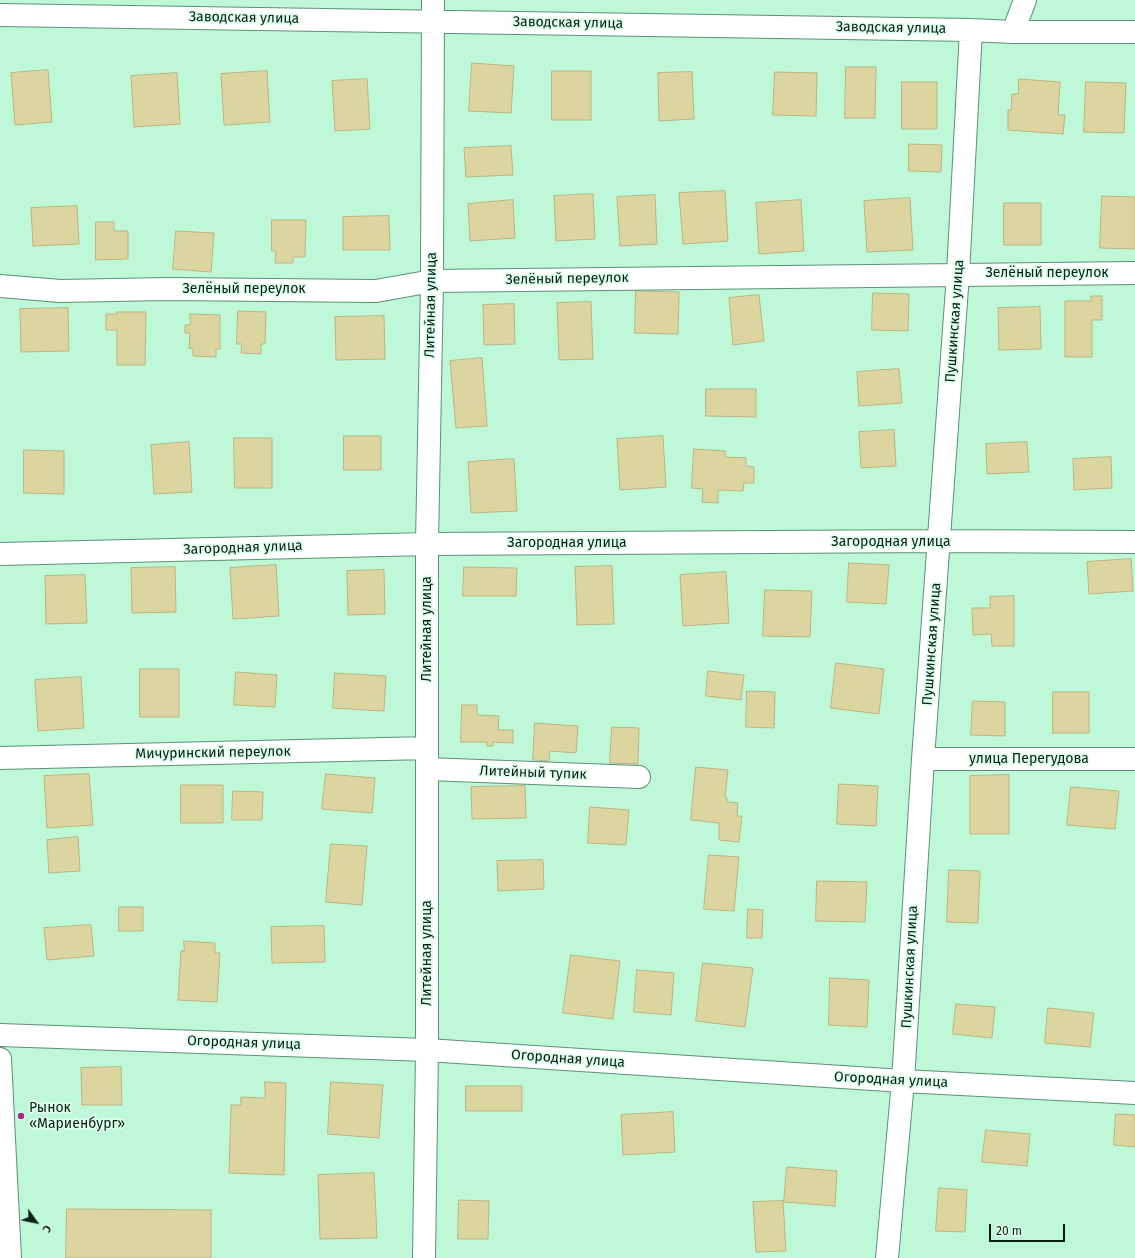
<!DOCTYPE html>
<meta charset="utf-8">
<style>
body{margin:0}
#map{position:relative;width:1135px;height:1258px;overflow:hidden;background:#bef8d9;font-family:"Fira Sans",sans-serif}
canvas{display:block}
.north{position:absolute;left:16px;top:1202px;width:40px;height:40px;-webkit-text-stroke:3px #ddffec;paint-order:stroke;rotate:123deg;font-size:11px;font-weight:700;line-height:16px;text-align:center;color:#081f14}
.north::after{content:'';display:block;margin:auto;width:14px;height:18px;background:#081f14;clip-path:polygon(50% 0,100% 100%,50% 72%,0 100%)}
.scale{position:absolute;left:989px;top:1224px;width:76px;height:18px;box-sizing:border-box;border:2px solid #081f14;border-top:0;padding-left:5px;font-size:12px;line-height:14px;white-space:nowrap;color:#081f14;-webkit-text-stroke:3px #ddffec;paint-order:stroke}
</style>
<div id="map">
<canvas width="1135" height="1258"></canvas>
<div class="north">С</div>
<div class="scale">20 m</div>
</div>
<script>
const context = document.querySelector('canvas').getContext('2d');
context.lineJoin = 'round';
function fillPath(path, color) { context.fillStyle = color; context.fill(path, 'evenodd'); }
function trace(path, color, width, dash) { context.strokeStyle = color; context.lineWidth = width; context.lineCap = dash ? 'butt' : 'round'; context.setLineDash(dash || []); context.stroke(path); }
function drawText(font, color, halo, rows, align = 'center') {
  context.font = font + ' "Fira Sans",sans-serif'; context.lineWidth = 3.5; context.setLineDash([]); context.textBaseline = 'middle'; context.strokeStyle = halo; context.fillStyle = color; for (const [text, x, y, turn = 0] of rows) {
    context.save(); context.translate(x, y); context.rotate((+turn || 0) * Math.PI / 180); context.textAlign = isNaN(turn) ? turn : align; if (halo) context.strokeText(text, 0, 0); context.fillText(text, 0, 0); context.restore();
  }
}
const building = new Path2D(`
 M472,63L514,66L511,113L469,111Z
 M846,67H876L875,118H845Z
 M48,70L52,122L15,125L11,73Z
 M267,71L270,122L224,125L221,74Z
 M552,71H591V120H552Z
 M692,72L694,119L659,121L658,73Z
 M775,72L817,73L816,116L773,115Z
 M177,73L180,124L134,127L131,76Z
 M367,79L370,129L335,131L332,81Z
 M1019,79L1060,82L1058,115H1065L1063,134L1008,130V110H1011L1012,94H1018Z
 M902,82H937V129H902Z
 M1086,82L1126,83L1124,133L1084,132Z
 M909,144L942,145L941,172L909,171Z
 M511,146L513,175L466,177L464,148Z
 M725,191L728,241L683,244L679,193Z
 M593,194L595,239L556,241L554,196Z
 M655,195L657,244L620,246L617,197Z
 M1102,196L1135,197V249L1100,248Z
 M910,198L913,250L867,252L864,201Z
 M513,200L515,238L470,241L468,204Z
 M801,200L804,251L759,254L756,203Z
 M1004,203H1041V245H1004Z
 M77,206L79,244L33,246L31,208Z
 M389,216L390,250H343V217Z
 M272,220H306L305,257H293V263H275L276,251H272Z
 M96,222H114V231H128V259L96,260Z
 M176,231L214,233L211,272L173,269Z
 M636,291L679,292L678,334L635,333Z
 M873,293L909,294L908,331L872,330Z
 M759,295L764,341L733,345L729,298Z
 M1091,296H1102V320H1092V357H1065V301H1091Z
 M591,302L593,359L559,360L557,303Z
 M514,304L515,344L484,345L483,305Z
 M1040,307L1041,349L999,350L998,308Z
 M68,308L69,351L21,352L20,309Z
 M238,311L266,312L265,344H261V354L241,353L242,344H237Z
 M117,312H146L145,365H117V330H106V314H117Z
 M190,314L220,315V349H216V357L193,356V349L189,348L190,333H185V325H190Z
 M384,316L385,359L336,360L335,317Z
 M482,358L487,426L456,428L450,361Z
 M899,369L902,403L859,406L857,372Z
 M706,389H756V417L706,416Z
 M894,430L896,466L861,468L859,432Z
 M344,436H381V470H344Z
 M663,436L666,487L620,490L617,439Z
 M234,438H272V488H235Z
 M189,442L192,492L154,494L151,445Z
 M1027,442L1029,472L987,474L986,444Z
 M694,449L725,451V457L746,458V466L754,467V483H744L743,491L718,490V503L702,502L703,489L692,488Z
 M24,450L64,451V494L24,493Z
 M1111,457L1112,488L1074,490L1073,459Z
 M514,459L517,511L471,513L468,462Z
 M1131,559L1133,591L1089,594L1087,562Z
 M849,563L889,565L886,604L847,602Z
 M276,565L279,616L233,619L230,568Z
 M612,566L614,624L577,625L575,567Z
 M175,567L176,612L132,613L131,568Z
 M464,567L517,568L516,596H463Z
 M384,570L385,614L348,615L347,571Z
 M726,572L729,623L683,626L680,575Z
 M85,575L87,623L46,624L45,576Z
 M765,590L812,591L810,637L763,636Z
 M1014,596V646H992L991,634L973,635L972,608H990V597Z
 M836,663L884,669L879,714L831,708Z
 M140,669H179V717H140Z
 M708,671L744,675L741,700L706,696Z
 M236,672L277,675L275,707L234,705Z
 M335,673L386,676L384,711L333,708Z
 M81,677L84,728L38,731L35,680Z
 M747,691L775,692L774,728L746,727Z
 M1053,692H1089V733H1053Z
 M973,701L1005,702V736L971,735Z
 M462,705H477V715L499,716L498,730H513V743L493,742V746H487V742H461Z
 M535,723L578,726L576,753L550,751L549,761L533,760Z
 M612,727L639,728L638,764L610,763Z
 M696,767L728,770L725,797L727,798V802L738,803L737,816H742L739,842L719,840V823L691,820Z
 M89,774L93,825L47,828L44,776Z
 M326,774L375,778L372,813L322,809Z
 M1009,775V834H970V776Z
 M839,784L878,786L876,826L837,824Z
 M181,785H223V823H181Z
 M525,786L526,818L472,819L471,787Z
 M1071,787L1119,791L1115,829L1067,825Z
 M233,791L263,792L262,820H232Z
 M590,807L629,810L626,845L588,843Z
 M78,837L80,871L49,873L47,840Z
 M331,844L367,846L362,905L326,902Z
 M709,855L739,857L734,911L704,909Z
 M543,860L544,889L498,891L497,861Z
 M949,870L980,871L978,923L947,922Z
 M817,881L867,882L865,922L816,921Z
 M119,907H143V931H119Z
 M748,909L763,910L762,938H747Z
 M91,925L94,956L47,960L44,928Z
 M324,926L325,962L272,963L271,927Z
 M184,941L215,943V953H220L217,1002L178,1000L181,951H184Z
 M571,955L620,961L613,1019L563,1013Z
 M703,963L753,968L745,1027L696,1021Z
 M637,970L674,973L671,1015L634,1012Z
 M830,978L869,980L867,1027L829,1025Z
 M956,1004L995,1007L992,1038L953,1034Z
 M1048,1008L1094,1013L1090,1047L1045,1043Z
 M121,1067L122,1105H82L81,1068Z
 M265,1082L286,1083L284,1175L229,1173L231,1105H241V1097L265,1098Z
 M331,1082L383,1085L379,1138L328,1134Z
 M466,1086H522V1111H466Z
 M673,1112L675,1152L623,1155L621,1115Z
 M1116,1114L1135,1115V1147L1114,1145Z
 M986,1130L1030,1134L1027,1166L982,1162Z
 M787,1167L837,1171L835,1206L784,1202Z
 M374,1173L377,1238L320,1239L318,1175Z
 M939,1188L967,1190L965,1232L936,1231Z
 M459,1200L489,1201L488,1239H458Z
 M783,1201L786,1251L756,1252L753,1202Z
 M67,1209L211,1210V1258H66Z`);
fillPath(building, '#ddd59f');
trace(building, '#bbb47e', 1);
const minor = new Path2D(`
 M0,15L971,30L1013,32H1135
 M1013,32L1025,0
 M0,286L60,291L167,289L376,291L432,281L1135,273
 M0,554L427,544L939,541L1135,542
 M0,758L427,748
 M923,759H1135
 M427,769L639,777
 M0,1035L427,1050L903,1081L1135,1093
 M0,1059L10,1258
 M424,1258L427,1050V544L432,281L433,0
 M887,1258L903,1081L923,759L958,274L971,30`);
trace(minor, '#5b9176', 24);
trace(minor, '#fff', 22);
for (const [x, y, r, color] of [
 [21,1116,4,"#a32b82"]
]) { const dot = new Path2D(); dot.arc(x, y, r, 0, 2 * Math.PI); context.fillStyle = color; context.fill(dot); trace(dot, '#ddffec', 1.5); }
drawText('14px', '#081f14', '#ddffec', [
 ["Заводская улица",244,18,1],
 ["Заводская улица",568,23,1],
 ["Заводская улица",891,28,1],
 ["Зелёный переулок",1047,273],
 ["Зелёный переулок",567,279,-1],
 ["Зелёный переулок",244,289],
 ["Литейная улица",431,305,-89],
 ["Пушкинская улица",955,321,-86],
 ["Загородная улица",891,542],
 ["Загородная улица",567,543],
 ["Загородная улица",243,548,-2],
 ["Литейная улица",427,629,-90],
 ["Пушкинская улица",932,644,-86],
 ["Мичуринский переулок",213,753,-1],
 ["улица Перегудова",1029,759],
 ["Литейный тупик",533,773,2],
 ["Литейная улица",427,953,-90],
 ["Пушкинская улица",910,967,-87],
 ["Огородная улица",244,1043,2],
 ["Огородная улица",568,1059,4],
 ["Огородная улица",891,1080,3]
]);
drawText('14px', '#081f14', '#ddffec', [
 ["Рынок",29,1108],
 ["«Мариенбург»",29,1124]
], 'left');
</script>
